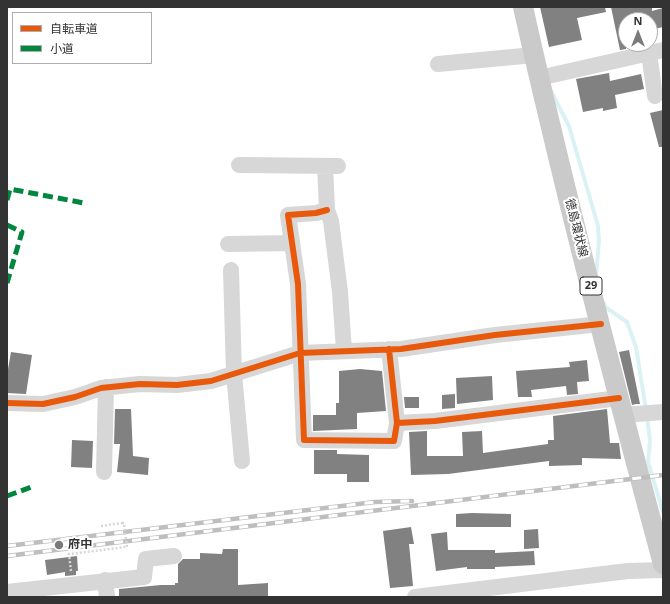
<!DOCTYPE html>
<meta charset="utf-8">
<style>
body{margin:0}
#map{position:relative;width:670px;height:604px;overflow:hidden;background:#fff;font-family:"Noto Sans","Noto Sans JP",sans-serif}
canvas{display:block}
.frame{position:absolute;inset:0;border:8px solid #333;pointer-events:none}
.legend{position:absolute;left:12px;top:12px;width:140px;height:52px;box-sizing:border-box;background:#fff;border:1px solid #adadad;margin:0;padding:5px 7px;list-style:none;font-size:12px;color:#333}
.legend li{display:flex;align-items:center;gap:8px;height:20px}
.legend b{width:20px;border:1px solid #adadad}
.north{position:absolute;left:618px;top:12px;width:40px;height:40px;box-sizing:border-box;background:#fff;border:1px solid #adadad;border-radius:50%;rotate:0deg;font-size:11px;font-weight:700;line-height:16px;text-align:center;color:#333}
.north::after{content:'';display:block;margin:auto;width:14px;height:18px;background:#7a7a7a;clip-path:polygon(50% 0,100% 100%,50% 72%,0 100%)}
</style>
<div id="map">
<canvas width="670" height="604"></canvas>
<div class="frame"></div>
<ul class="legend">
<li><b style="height:5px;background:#e8590c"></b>自転車道</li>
<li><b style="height:5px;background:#00873e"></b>小道</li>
</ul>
<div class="north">N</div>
</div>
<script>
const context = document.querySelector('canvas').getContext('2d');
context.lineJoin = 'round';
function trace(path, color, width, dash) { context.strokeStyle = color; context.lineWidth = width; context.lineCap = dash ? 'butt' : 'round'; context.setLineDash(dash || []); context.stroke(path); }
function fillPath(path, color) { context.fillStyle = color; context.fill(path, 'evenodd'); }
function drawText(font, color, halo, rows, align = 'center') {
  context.font = font + ' "Noto Sans","Noto Sans JP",sans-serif'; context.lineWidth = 4; context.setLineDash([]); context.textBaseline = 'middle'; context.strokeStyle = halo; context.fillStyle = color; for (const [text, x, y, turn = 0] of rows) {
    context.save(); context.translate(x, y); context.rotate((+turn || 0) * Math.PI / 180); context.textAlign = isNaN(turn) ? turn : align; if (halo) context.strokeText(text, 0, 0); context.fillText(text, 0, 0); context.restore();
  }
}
trace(new Path2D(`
 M551,91L569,126L598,226L599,242L596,276
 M604,303L605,307L627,322L636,347L646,410
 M647,417L650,441L648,462L663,512`), '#dbf2f4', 4);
fillPath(new Path2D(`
 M540,7H605L606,12L577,18L582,40L549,47Z
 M611,7H652V11L663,8V27L650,30V20H626V49L620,50Z
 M609,73L610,81L641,74L644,89L615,95L617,108L603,111V108L583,112L576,79Z
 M663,110V147H659L650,113Z
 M629,350L640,404H636L632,405L619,352Z
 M11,352L32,355L26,394L7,393V375Z
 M587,360L589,381L577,382L578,394L567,395L566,386L531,390L532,397H518L516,371L570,367L569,362Z
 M360,369L382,371L386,411L357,413V429L313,431V415H336V403H339V371Z
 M492,376L493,400L457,404L456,378Z
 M455,394V408L442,409V395Z
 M404,397H419V408H405Z
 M115,409H131L133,456L149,458L148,475L117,472L120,444H114Z
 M607,409L610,443H619L621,459L582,458V465L549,466V461L448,474L411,475L409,432L427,431V456H463L462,432L482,431L483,453L548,444V440H554L553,416Z
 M72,440L93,441L92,468L71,467Z
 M314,450H337V454L369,455V482H347V474H314Z
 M472,513L511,514V527H456V514Z
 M411,527L414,544H409L413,586L390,588L383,531Z
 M538,529L539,548L524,549V530Z
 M447,532L448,550H495V553L534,551L535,565L495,567V569H467V567L436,571L431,534Z
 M223,549H238V585L268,583V597H119V589L161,585H175V583H178V564L183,559H200V553L222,554Z
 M77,556L78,571H76V575L65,576V572L47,575L45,560Z`), '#818181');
trace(new Path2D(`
 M101,526L122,523
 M71,571L69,554L125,547`), '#d7d7d7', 2.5, [2, 2]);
trace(new Path2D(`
 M649,53L655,96
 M438,64L534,55
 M539,78L663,50
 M239,165L338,166
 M325,166L327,210L331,221L340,292L344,351
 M327,210L316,213L288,215L298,284L304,440L394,441L397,423
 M228,244L292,243
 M231,270L234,374L242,461
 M389,349L397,423L435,421L619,398
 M7,403L43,404L75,397L101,388L140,384L177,385L211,381L300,353L401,349L495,335L601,324
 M623,415L663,412
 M104,472L106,387
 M105,580L107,597
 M7,592L144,577L146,559L174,556
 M415,597L628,571L663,570`), '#d7d7d7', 16);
trace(new Path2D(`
 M523,7C565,194 613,379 663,564`), '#cacaca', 20);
const rail = new Path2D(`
 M7,546L375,502L412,501
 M7,556L663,475`);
trace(rail, '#bebebe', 4.5);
trace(rail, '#fff', 3, [9]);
trace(new Path2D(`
 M122,523H124L127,547H125`), '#d7d7d7', 2.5, [2, 2]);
trace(new Path2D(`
 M7,200L10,189L84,203
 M7,225L22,232L7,283
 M7,496L34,486`), '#00873e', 5, [10, 5]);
trace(new Path2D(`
 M327,210L316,213L288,215L298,284L304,440L394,441L397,423
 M389,349L397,423L435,421L619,398
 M7,403L43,404L75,397L101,388L140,384L177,385L211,381L300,353L401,349L495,335L601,324`), '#e8590c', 6);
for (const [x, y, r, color] of [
 [59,545,5,"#7a7a7a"]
]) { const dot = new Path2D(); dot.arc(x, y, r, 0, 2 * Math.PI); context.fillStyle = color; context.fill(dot); trace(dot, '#fff', 1.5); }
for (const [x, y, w] of [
 [591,286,22]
]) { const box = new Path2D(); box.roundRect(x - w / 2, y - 9, w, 18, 3); context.fillStyle = '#fff'; context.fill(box); trace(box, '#333', 1); }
drawText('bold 11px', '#333', null, [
 ["29",591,286]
]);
drawText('12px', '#333', '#fff', [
 ["徳島環状線",576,228,76]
]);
drawText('bold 12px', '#333', '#fff', [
 ["府中",68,545]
], 'left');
</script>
